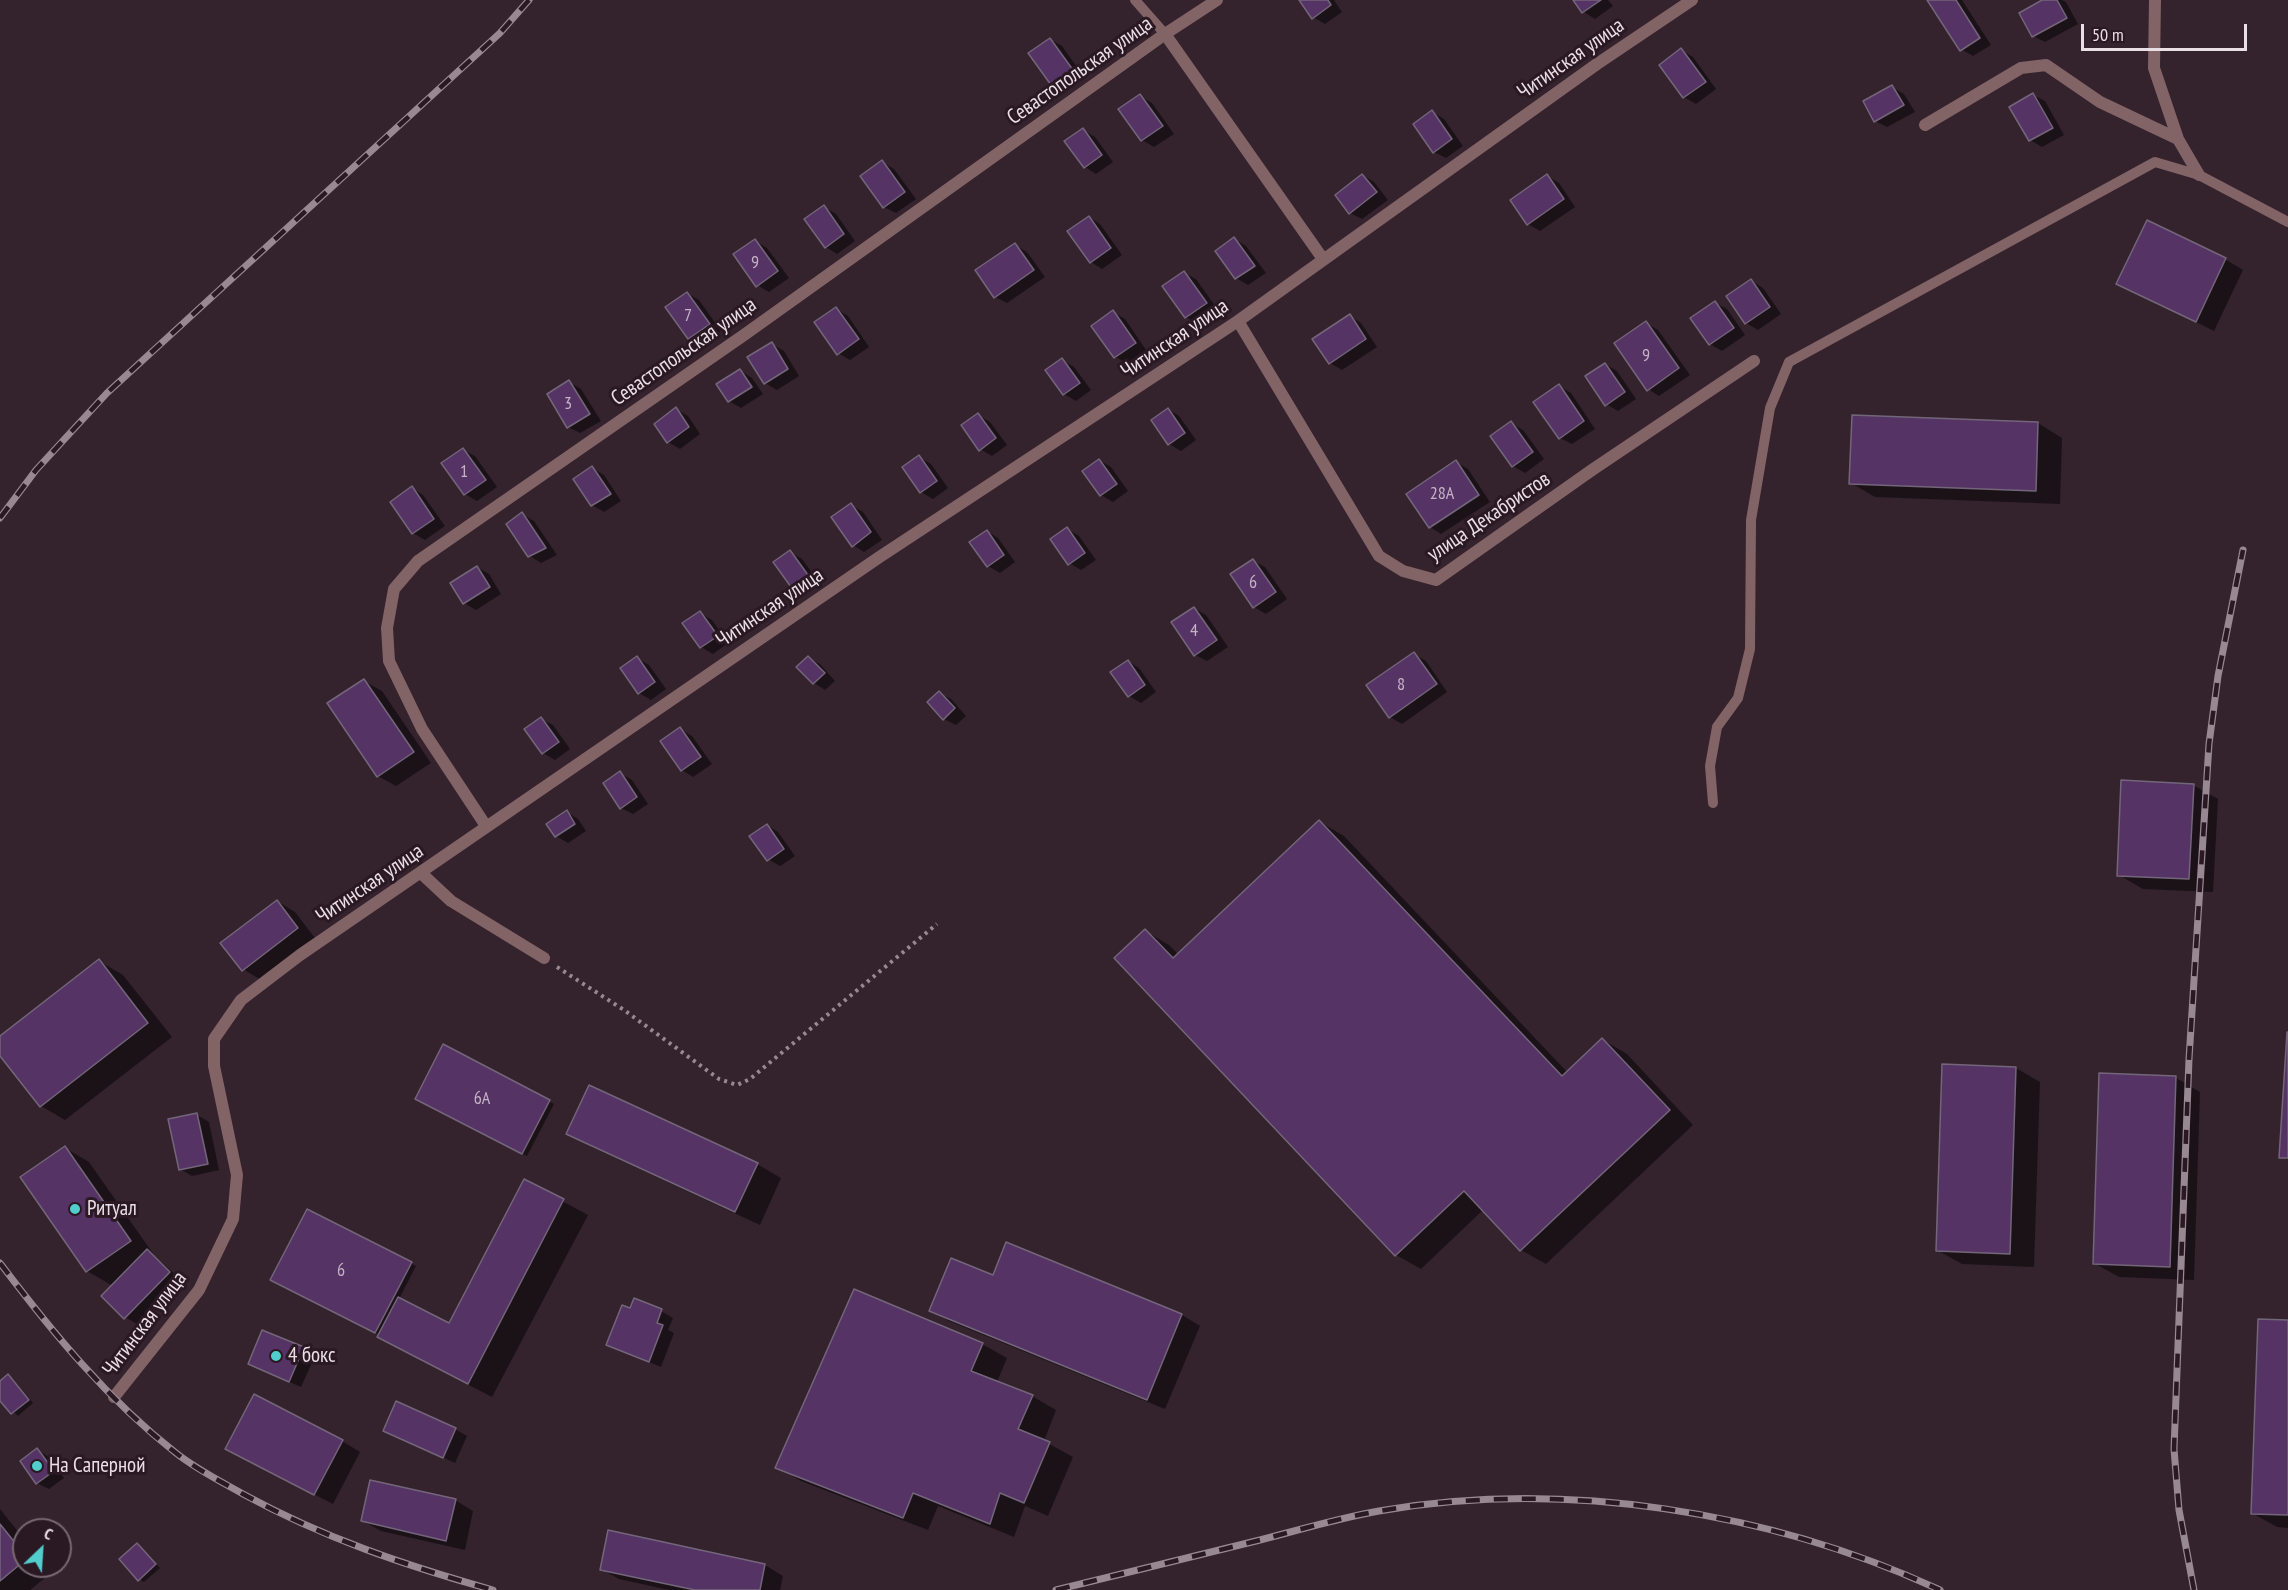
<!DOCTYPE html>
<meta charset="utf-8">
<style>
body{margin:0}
#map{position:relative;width:2288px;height:1590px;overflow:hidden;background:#34222d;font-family:"PT Sans Narrow",sans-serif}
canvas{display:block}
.north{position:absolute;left:12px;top:1518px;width:60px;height:60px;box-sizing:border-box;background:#2a1923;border:2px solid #776871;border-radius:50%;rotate:25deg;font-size:16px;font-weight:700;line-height:24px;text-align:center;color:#ebdfe6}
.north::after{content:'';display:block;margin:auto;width:21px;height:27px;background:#52cdcd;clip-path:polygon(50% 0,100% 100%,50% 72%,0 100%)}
.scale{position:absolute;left:2081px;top:24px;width:166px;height:27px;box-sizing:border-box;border:3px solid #ebdfe6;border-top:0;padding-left:8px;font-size:18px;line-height:21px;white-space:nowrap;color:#ebdfe6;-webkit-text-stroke:4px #2a1923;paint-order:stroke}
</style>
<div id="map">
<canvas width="2288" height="1590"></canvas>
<div class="north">С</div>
<div class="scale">50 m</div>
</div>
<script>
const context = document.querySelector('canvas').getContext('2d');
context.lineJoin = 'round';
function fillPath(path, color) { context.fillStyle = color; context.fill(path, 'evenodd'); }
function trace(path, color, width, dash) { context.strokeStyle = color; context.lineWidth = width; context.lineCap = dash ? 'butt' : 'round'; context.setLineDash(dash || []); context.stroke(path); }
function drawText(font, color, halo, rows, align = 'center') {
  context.font = font + ' "PT Sans Narrow",sans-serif'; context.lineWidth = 6; context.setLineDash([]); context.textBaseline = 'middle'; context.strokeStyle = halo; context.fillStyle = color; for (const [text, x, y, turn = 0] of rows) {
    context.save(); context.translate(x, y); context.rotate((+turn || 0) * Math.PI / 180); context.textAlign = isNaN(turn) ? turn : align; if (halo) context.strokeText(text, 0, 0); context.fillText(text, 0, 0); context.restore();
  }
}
fillPath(new Path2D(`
 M1301,0H1334L1342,12L1325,24L1313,17Z
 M1575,0H1608L1613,6L1595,19L1584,12Z
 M1929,0H1962L1991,45L1973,56L1961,49Z
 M2045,0H2062L2066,2L2078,24L2045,42L2033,36Z
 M1050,39L1062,46L1084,77L1064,91L1052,84Z
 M1681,50L1693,57L1716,89L1696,104L1684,97Z
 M1892,87L1904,94L1915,112L1887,127L1875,121Z
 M2033,95L2045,101L2064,135L2042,147L2030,140Z
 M1140,96L1152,103L1174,134L1154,147L1142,140L1121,110Z
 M1432,112L1444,119L1463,146L1446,158L1434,152Z
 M1083,130L1095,137L1113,162L1096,174L1085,167Z
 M882,162L894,169L916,199L896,213L884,207Z
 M1362,175L1374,182L1388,200L1362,219L1350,213Z
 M1547,176L1559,183L1575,207L1540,231L1528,224L1512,200Z
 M824,207L836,214L855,241L837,254L826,247Z
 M1089,217L1100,224L1122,255L1102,269L1091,262Z
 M1234,239L1246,246L1266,273L1248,285L1236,278L1217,251Z
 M755,241L767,248L789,278L769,292L757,285Z
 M1015,245L1027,252L1045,277L1007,303L995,297Z
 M2225,259L2243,270L2214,331L2118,283Z
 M1184,273L1196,279L1218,310L1198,324L1186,317Z
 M1752,281L1763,288L1781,314L1758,330L1746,323Z
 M687,293L699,300L721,331L701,345L689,338Z
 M1715,303L1727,309L1745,335L1722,351L1710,344Z
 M836,309L848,316L869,347L850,360L838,353Z
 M1113,312L1125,319L1146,350L1127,363L1115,357Z
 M1350,316L1361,323L1377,347L1342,370L1330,363L1314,339Z
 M1646,323L1658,330L1690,375L1659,396L1648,389Z
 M772,344L784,351L799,376L777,390L765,383Z
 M1062,360L1074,367L1091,390L1076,401L1064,394Z
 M1605,364L1617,371L1636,399L1618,411L1606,404Z
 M741,371L752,378L763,394L741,408L729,401Z
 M569,382L581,389L601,421L580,433L568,427Z
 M1559,386L1571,393L1595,429L1572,444L1560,438Z
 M676,409L688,416L700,434L680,449L668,442Z
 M1168,409L1179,416L1196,440L1181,451L1169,444Z
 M978,415L990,422L1007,445L992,456L980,449Z
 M1511,423L1523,430L1544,459L1525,473L1513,466Z
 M2038,423L2062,438L2060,504L1875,497L1851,483Z
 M463,450L475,456L497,487L477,501L465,494L444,464Z
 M919,457L931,464L948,488L933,499L921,492Z
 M1099,460L1111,467L1128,491L1113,502L1101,495Z
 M1456,462L1468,469L1490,502L1441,534L1430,527Z
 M592,468L604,475L621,501L604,512L592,505Z
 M412,488L423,495L445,526L425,540L413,533Z
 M851,505L863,512L882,540L864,552L853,545Z
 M522,514L534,521L557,555L541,563L530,556Z
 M1067,529L1079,536L1096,560L1081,570L1069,563Z
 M987,531L998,538L1015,562L1000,573L988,566Z
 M790,552L802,559L819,582L803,593L792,586Z
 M1253,561L1265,567L1287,599L1266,614L1254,607Z
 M477,567L489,574L501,594L476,610L464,603Z
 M1194,608L1206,615L1228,647L1207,661L1195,655Z
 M700,613L712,620L728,643L713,654L701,647Z
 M1414,654L1426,661L1447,692L1402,724L1390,717Z
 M637,658L649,665L666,689L651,700L639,693Z
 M808,658L820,664L835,681L825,690L814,683Z
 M1128,661L1139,668L1156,692L1141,703L1129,696Z
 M364,681L382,691L431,763L396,786L378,776Z
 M939,693L951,699L966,716L956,725L944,719Z
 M541,719L553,725L570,749L555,760L543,753Z
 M680,729L692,736L712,764L693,777L682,770Z
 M620,773L632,780L648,804L633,814L621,808Z
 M2193,785L2218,799L2213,892L2143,889L2119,875Z
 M567,812L578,819L586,831L568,843L556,836Z
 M1320,822L1344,836L1568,1073L1603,1040L1627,1054L1693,1125L1546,1264L1521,1250L1483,1210L1421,1269L1396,1255L1116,959L1145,931L1169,945L1179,955Z
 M767,825L778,832L795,856L780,866L768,859Z
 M277,901L295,912L315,938L261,980L243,969Z
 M99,961L123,975L172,1037L65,1120L41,1106L0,1054V1038Z
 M444,1046L554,1104L527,1156L417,1098Z
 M2016,1068L2040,1082L2034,1267L1962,1264L1937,1250Z
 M2101,1075L2176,1078L2200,1092L2194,1280L2119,1277L2094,1263Z
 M197,1115L209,1122L219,1170L192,1176L180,1169Z
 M568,1133L757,1164L781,1178L760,1225L592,1147Z
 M65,1148L89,1162L154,1255L181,1280L137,1324L125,1317L113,1286L87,1271Z
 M525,1181L588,1215L492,1397L403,1351L369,1328L307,1211L416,1266L399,1299L450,1326Z
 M1007,1244L1182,1315L1200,1326L1165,1409L949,1321L931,1310L993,1277Z
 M631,1309L661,1311L673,1318L668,1330L674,1333L661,1367L608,1345Z
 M2288,1322V1528L2277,1527L2252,1513Z
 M982,1344L1007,1358L997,1382L1032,1396L1056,1410L1044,1441L1073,1457L1048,1516L1025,1506L1014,1537L938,1506L928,1530L801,1481L777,1467Z
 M303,1349L315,1356L301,1387L249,1364Z
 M8,1376L13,1379L33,1403L18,1416L0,1398V1383Z
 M455,1429L467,1436L455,1463L385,1430Z
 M342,1441L360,1452L333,1504L245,1459Z
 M37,1450L49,1457L64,1478L49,1489L37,1483Z
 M455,1500L473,1511L465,1550L381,1531L363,1521Z
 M0,1509L24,1539V1566H45L51,1573L30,1590H0Z
 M137,1545L160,1568L144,1582L139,1579Z
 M765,1565L783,1576L780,1590H669L619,1579L601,1569Z`), '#0007');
const building = new Path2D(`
 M1299,0H1328L1331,5L1312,19Z
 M1573,0H1601L1582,13Z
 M1927,0H1956L1980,38L1960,51Z
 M2042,0H2057L2067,18L2032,37L2019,13Z
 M1050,38L1073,70L1051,85L1028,53Z
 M1681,48L1706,82L1683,98L1659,65Z
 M1892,85L1904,105L1874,122L1863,101Z
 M2033,93L2053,128L2029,141L2009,107Z
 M1140,94L1163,126L1141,141L1118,109Z
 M1432,110L1452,139L1433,153L1413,124Z
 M1083,128L1102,155L1084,168L1064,141Z
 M882,160L905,192L883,208L860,176Z
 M1362,174L1377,192L1349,214L1335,195Z
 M1547,174L1564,199L1527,225L1510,200Z
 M824,205L844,234L825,248L804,219Z
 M1089,216L1111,248L1090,263L1067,231Z
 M2147,220L2226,258L2196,322L2116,284Z
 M1234,237L1255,266L1235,279L1215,251Z
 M755,239L778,271L756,287L733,254Z
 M1015,243L1034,270L994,298L975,270Z
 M1184,271L1207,303L1185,318L1162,286Z
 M1751,279L1770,307L1745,324L1726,296Z
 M687,292L710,324L688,339L665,307Z
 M1715,301L1734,328L1709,345L1690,318Z
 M836,307L859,339L837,355L814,322Z
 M1113,310L1136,343L1114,358L1091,326Z
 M1350,314L1366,339L1329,364L1312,339Z
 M1646,321L1679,368L1647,391L1614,343Z
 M772,342L788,369L764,384L747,357Z
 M1062,358L1080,383L1063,395L1045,370Z
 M1605,363L1625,392L1605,406L1585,376Z
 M740,369L752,387L728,402L716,384Z
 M569,380L590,414L567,428L547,394Z
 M1559,384L1584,421L1559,439L1533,402Z
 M676,407L689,427L667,443L654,424Z
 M1168,408L1185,433L1168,445L1151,420Z
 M978,413L996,438L979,451L961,425Z
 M1852,415L2038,422L2036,491L1849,484Z
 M1511,421L1533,452L1512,467L1490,436Z
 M463,448L486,480L464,495L441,463Z
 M919,455L937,481L920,493L902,467Z
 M1099,459L1117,484L1100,496L1082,471Z
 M1456,460L1479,495L1429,528L1406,494Z
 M592,466L611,494L591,506L573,479Z
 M412,486L434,519L412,534L390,502Z
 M851,503L871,532L852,547L831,517Z
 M522,512L546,548L528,557L506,524Z
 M1067,527L1085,553L1068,565L1050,539Z
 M987,530L1004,555L987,567L969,542Z
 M790,550L808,575L791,587L773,562Z
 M1253,559L1276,592L1253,608L1230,574Z
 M477,566L490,587L463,604L450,583Z
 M1194,607L1217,640L1194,656L1171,622Z
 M700,611L718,636L700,648L682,623Z
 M1414,652L1437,684L1389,718L1366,685Z
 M637,656L655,682L638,694L620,668Z
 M808,656L825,673L813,684L796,667Z
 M1128,660L1145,685L1128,697L1110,672Z
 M364,679L414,752L377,777L327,703Z
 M939,691L955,708L943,720L927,702Z
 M541,717L559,742L542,754L524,729Z
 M680,727L701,757L681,771L660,741Z
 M620,771L637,797L620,809L603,783Z
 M2121,780L2194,784L2189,879L2117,876Z
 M567,810L575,824L555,837L546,824Z
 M1319,820L1562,1076L1602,1038L1670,1110L1520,1251L1464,1191L1395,1256L1114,958L1145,929L1173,958Z
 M767,824L784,849L767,861L749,836Z
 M277,900L298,928L242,971L220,943Z
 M99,959L148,1023L40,1107L0,1056V1036Z
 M2287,1032H2288V1158H2279Z
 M443,1044L550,1100L522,1154L415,1099Z
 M1942,1064L2016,1067L2010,1254L1936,1251Z
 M2099,1073L2176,1076L2170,1267L2093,1264Z
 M589,1085L758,1163L735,1212L566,1134Z
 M197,1113L208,1164L179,1170L168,1119Z
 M65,1146L131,1241L86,1272L20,1177Z
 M524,1179L564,1199L468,1384L377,1337L398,1297L449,1323Z
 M307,1209L412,1262L375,1333L270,1280Z
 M1006,1242L1182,1314L1147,1400L929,1311L951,1258L993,1275Z
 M147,1249L170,1272L124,1319L101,1296Z
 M854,1289L983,1343L971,1371L1033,1395L1018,1429L1050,1442L1024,1503L1000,1493L990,1524L913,1493L903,1518L775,1468Z
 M634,1298L662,1309L657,1323L663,1325L649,1362L606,1345L622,1305L630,1308Z
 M2258,1319L2288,1320V1515L2251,1514Z
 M262,1330L304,1347L289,1382L248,1364Z
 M8,1374L29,1400L11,1414L0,1401V1381Z
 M254,1394L343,1440L314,1495L225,1449Z
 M396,1401L456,1428L443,1458L383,1431Z
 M37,1448L54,1471L36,1484L20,1461Z
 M370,1480L456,1499L446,1541L361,1521Z
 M0,1524L24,1554V1561L0,1581Z
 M608,1530L765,1564L760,1590H695L600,1570Z
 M137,1543L156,1564L138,1581L119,1559Z`);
fillPath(building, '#553365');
trace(building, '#73667a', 1.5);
trace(new Path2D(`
 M557,967L624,1010L719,1079L737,1085L750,1079L937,924`), '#978991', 4, [3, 4.5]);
trace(new Path2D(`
 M1135,0L1165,34
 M1713,803L1710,766L1717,727L1738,698L1750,649L1751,520L1770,408L1789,362L2155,162L2199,175L2288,222`), '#826366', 10);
trace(new Path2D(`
 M2155,0L2154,68L2178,139L2199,175
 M1165,34L1323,259
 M1925,125L2021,68L2046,65L2100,102L2178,139
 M1238,321L1379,556L1403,571L1436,580L1592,470L1754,361
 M486,826L422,729L389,661L387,628L394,589L418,561L744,335L1165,34L1217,0
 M421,873L451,901L544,958
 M114,1397L199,1290L233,1219L237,1175L214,1066V1039L241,1000L300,955L878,558L1238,321L1597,64L1692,0`), '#826366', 12);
const rail = new Path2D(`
 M0,518L36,470L107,393L500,33L529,0
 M0,1263C53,1333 107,1399 176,1453C196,1469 220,1481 243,1494C324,1538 404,1565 493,1590
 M1056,1590C1124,1573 1192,1557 1260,1540C1299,1530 1339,1518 1379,1511C1564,1479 1770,1511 1940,1590
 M2194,1590L2179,1510L2174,1449L2189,1059L2209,744L2218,676L2243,550`);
trace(rail, '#978891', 7);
trace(rail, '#2a1923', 4.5, [14]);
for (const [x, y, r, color] of [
 [75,1209,6,"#52cdcd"],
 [276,1356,6,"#52cdcd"],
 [37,1466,6,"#52cdcd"]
]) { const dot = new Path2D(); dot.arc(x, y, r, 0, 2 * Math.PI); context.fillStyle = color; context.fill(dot); trace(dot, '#2a1923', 2); }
drawText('18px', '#c6b4c6', null, [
 ["9",755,263],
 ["7",688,316],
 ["9",1646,356],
 ["3",568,404],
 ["1",464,472],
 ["28А",1442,494],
 ["6",1253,583],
 ["4",1194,631],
 ["8",1401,685],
 ["6А",482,1099],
 ["6",341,1271]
]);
drawText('21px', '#ebdfe6', '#2a1923', [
 ["Читинская улица",1571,59,-35],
 ["Севастопольская улица",1080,71,-35],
 ["Читинская улица",1175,339,-34],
 ["Севастопольская улица",684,352,-35],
 ["улица Декабристов",1489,517,-34],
 ["Читинская улица",770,608,-34],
 ["Читинская улица",370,884,-34],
 ["Читинская улица",145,1324,-53]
]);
drawText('21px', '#ebdfe6', '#2a1923', [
 ["Ритуал",87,1209],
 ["4 бокс",288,1356],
 ["На Саперной",49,1466]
], 'left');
</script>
